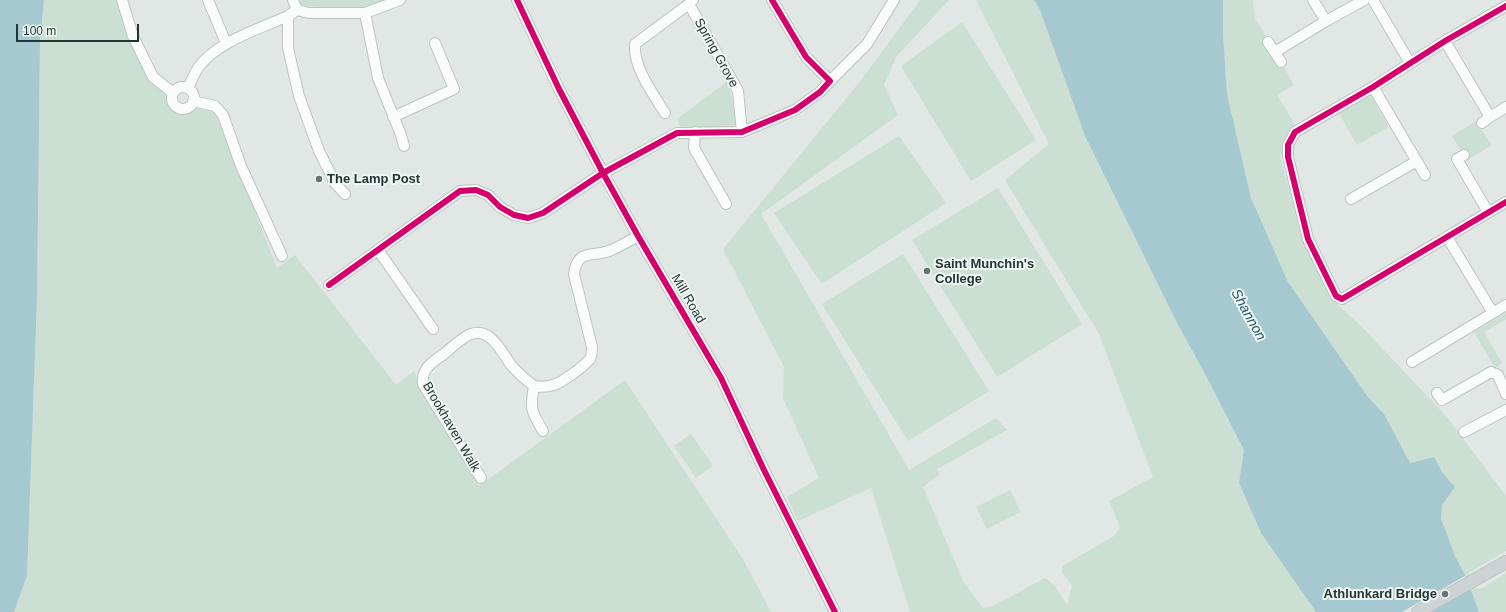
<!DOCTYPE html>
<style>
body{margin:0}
#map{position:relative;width:1506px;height:612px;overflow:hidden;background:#e1e7e4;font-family:Helvetica,sans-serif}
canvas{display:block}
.scale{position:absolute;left:16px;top:24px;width:123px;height:18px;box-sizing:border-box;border:2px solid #223733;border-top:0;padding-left:5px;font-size:12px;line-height:14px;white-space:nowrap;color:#223733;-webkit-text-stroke:3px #eff6f3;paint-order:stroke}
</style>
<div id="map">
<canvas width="1506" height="612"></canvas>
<div class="scale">100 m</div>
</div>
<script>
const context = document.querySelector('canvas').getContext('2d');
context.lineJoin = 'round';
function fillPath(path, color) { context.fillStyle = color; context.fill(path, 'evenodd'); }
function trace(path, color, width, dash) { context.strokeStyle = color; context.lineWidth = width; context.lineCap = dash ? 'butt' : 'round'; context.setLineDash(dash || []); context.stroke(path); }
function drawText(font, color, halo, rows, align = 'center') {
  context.font = font + ' Helvetica,sans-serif'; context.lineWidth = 4; context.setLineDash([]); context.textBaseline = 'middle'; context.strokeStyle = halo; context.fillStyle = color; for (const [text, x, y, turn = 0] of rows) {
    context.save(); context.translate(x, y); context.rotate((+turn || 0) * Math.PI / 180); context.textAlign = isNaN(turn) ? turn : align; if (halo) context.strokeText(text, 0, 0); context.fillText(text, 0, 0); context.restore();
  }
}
fillPath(new Path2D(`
 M44,0H117V4L148,81L167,94L170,108L184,112L195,108L216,112L277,268L295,255L396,385L414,371L420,385L479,486L625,380L744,561L771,612H14L27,576L37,298L40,41Z
 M299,0H390L364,7H318L301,5Z
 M920,0H949L896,57L884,85L898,115L761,214L909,470L996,418L1007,430L937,469L940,474L923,487L964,583L983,608L993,606L1045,578C1056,584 1060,595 1067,605L1072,586L1062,572V566L1114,536L1120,527L1109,501L1153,477L1099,334L1005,180L1049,144L976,0H1034L1040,10L1085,136L1177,323L1204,372L1244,450L1239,483L1261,533L1316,612H910L871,488L798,521L787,497L819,478L783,398L784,367L723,249L862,79Z
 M1223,0H1253L1255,18L1294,85L1277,95L1295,125L1280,158L1303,237L1318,271L1338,305L1361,326L1447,417L1506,496V551L1470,572L1469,576L1467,579C1458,562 1438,526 1441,507C1443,500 1451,492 1455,487L1442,472L1434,457L1410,463L1384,414L1368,397L1288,282L1251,198L1227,94L1223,34Z
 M962,22L1036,140L971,181L901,66Z
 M728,81L737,121L736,128L682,129L677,119Z
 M1367,97L1372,98L1389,127L1357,145L1339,113Z
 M1476,121L1492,145L1467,160L1452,136Z
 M899,136L946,203L822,284L774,213Z
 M998,188L1082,324L997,377L912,240Z
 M903,254L989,391L908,441L822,304Z
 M1506,313V319L1484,332L1502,363L1495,368L1474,332Z
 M691,434L713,466L696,478L674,446Z
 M1010,490L1021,512L987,529L976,507Z
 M1506,573V612H1479L1471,590L1475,587L1481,589Z`), '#cbdfd3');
fillPath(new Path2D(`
 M0,0H44L40,41L37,298L27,576L14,612H0Z
 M1034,0H1223V34L1227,94L1251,198L1288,282L1368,397L1384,414L1410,463L1434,457L1442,472L1455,487L1442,505L1441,519L1455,556L1467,579L1479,612H1316L1261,533L1239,483L1244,450L1204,372L1177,323L1085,136L1040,10Z`), '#a5c8d1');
fillPath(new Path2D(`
 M1465,576L1467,579L1427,612H1402Z`), '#e1e7e4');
const minor = new Path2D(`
 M122,0L133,36L153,77L173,93
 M208,0L226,43
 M517,0L559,89L603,173L638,236L721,378L763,468L835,612
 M693,0L689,4L738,91L742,132
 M1313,0L1326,21L1364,0
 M1373,0L1410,63
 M1506,6L1445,41L1373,87L1295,132L1288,145V157L1308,239L1336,296L1342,299L1506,202
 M297,10L309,13H365L400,0
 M365,13L378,78L401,135L404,146
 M288,16V48L299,96L319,151L335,183L345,194
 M1445,41L1490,117L1506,107
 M1268,42L1281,62
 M1275,52L1326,21
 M830,81L867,44L894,0
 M1373,87L1425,175
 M172 98a11 11 0 1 1 22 0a11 11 0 1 1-22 0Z
 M188,88C191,82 194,74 198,68C216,42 259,29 288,16L297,10L293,0
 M193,101L215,106L223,115L241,166L282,256
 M665,113C653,94 633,67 635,44L689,4
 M393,117L454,89L435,43
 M1482,123L1490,117
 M695,132L694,148L726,204
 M1464,155L1457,159L1488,212
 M1351,199L1417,161
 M1447,237L1493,313
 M378,250L433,329
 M329,285L460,191L476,190L488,195L500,207L514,215L528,218L543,213L603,173L677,133L742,132L795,110L820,92L830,81L806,57L772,0
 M1412,362L1506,305
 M534,386C530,409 531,411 543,431
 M1437,393L1442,400L1491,372L1498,375L1506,394
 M1464,432L1506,410
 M481,478L423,384C421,369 432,362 444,354C450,349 464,336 471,334C491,327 502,353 511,365C518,373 526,380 534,386C540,387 547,387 553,385C562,383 584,366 590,359C592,356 592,351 592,347L574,274C577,249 592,257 609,251C619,247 629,241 638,236`);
const major = new Path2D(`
 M1418,612L1506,562`);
trace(minor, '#bec4c1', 12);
trace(major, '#bcc3c1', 14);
trace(minor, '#fafbfb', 10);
trace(major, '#cdd3d2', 12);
trace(new Path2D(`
 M517,0L559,89L603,173L638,236L721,378L763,468L835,612
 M1506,6L1445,41L1373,87L1295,132L1288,145V157L1308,239L1336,296L1342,299L1506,202
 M329,285L460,191L476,190L488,195L500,207L514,215L528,218L543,213L603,173L677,133L742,132L795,110L820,92L830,81L806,57L772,0`), '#d6006c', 6);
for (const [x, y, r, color] of [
 [319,179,4,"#657571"],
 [927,271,4,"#657571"],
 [1445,594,4,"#657571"]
]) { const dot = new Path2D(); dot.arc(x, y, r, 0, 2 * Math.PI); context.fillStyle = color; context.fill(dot); trace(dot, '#eff6f3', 1.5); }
drawText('13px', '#223733', '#eff6f3', [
 ["Spring Grove",716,53,61],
 ["Mill Road",688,299,60],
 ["Brookhaven Walk",451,427,60]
]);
drawText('bold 13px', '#223733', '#eff6f3', [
 ["The Lamp Post",327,179],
 ["Saint Munchin's",935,264],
 ["College",935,279],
 ["Athlunkard Bridge",1437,594,"right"]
], 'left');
drawText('italic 14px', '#22596d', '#eff6f3', [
 ["Shannon",1248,315,61]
]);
</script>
